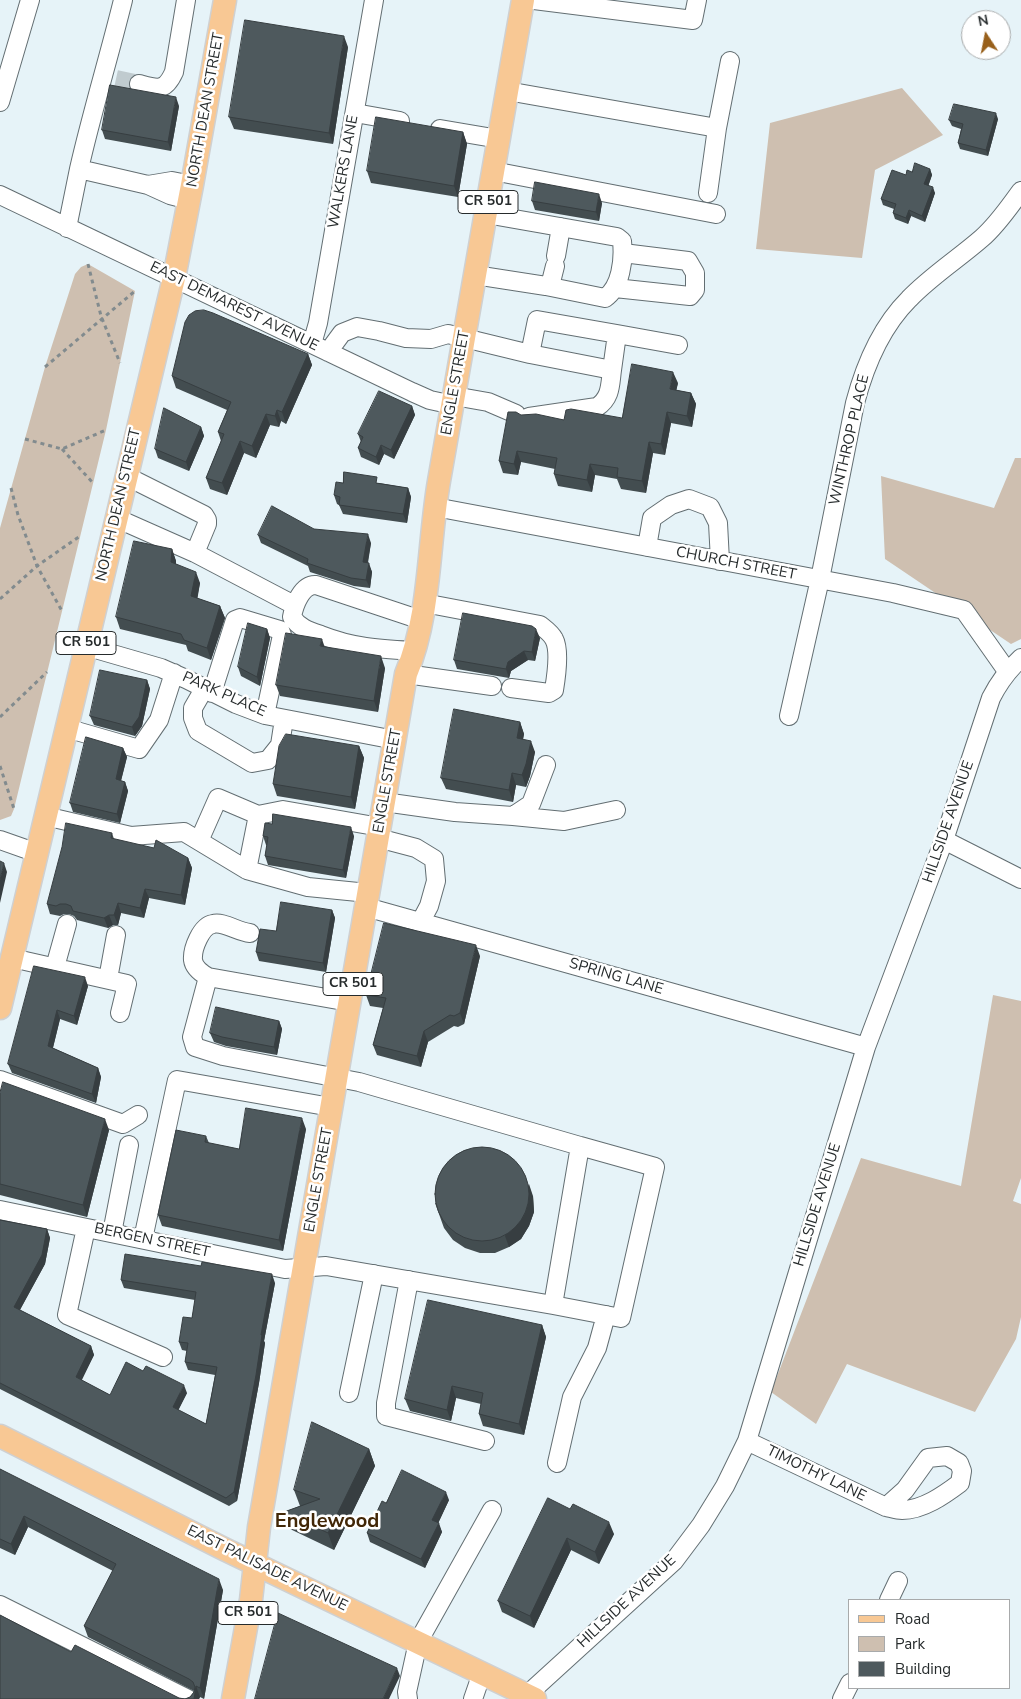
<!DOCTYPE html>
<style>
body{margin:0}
#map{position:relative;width:1021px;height:1699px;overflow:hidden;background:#e6f3f8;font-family:"Nunito Sans",sans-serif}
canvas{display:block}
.legend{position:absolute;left:848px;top:1599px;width:162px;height:90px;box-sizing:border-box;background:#fff;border:1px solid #a8aaab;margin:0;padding:6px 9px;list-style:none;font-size:15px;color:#262b2c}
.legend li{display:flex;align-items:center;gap:10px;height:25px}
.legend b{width:25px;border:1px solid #a8aaab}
.north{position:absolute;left:961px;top:10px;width:50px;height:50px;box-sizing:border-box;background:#fff;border:1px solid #a8aaab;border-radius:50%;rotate:349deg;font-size:14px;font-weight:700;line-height:20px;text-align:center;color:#262b2c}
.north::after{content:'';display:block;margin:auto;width:18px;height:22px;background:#98601b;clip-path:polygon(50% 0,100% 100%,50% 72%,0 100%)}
</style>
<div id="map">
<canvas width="1021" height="1699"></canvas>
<ul class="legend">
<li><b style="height:6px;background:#f8c894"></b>Road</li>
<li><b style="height:14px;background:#cebfb0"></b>Park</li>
<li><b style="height:14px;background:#4e595d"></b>Building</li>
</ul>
<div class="north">N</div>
</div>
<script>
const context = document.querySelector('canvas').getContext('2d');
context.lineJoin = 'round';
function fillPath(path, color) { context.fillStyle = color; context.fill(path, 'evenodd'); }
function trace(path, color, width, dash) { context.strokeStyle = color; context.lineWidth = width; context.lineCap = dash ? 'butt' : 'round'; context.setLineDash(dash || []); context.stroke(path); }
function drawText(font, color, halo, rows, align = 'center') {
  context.font = font + ' "Nunito Sans",sans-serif'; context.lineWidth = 5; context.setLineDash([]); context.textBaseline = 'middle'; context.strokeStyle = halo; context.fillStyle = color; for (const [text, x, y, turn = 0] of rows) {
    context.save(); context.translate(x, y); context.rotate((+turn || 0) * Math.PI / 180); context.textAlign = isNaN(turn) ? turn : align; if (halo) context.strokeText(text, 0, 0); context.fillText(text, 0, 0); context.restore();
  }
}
fillPath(new Path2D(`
 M902,88L943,135L875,170L862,258L756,249L770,123Z
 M88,264L135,291L106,430L14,809L11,816L0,820V528L45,367L75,274L81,267Z
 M1015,458H1021V639L1011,644L885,559L881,476L994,508Z
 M993,995L1021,1001V1178L1013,1201L1021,1204V1317L1016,1339L975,1412L847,1364L816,1424L771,1392L861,1158L961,1186Z`), '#cebfb0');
trace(new Path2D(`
 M116,79L139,84`), '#c0cbcf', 18, [18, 9]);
const minor = new Path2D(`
 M123,0C109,57 92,112 79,169L148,185
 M534,0L693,20L697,0
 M139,84C158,89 165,92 174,72L186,0
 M507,91L717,128L730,61
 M0,102L30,0
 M355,113L400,121
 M440,129L499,139
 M493,171L716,214
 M708,193L717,128
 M0,195L412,392L430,400L453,405
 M189,200L170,195L148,185L172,181L192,185
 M67,228L79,169
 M556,256L561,227
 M475,275L546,286L605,298C621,287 624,260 622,241L617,237L486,214
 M550,286L555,266
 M615,288L690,296L695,290V273L688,261L623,253
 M617,334L678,345
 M312,344L318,323L374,0
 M328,352L342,333L357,327L379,331L406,338L431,339L448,334L530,354L612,370L617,334L537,320L530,354
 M454,396L488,402L516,414
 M529,417L597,407C611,398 610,385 612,370
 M126,476L204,515L207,520V524L195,553
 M435,507L893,593L964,610L1007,671
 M116,518L195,553L294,605
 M647,547L652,518L671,505L689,499L710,507L718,523L720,561
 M424,603L540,625C545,629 551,633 554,639C560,650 556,678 554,690L549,693L511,688
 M85,646L161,668L186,679L236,704L265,715L395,740
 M415,651C380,649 354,648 321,635C309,631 299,628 292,617C294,605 302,584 316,585L421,620
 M406,674L492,686
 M204,689L193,708V718L198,731L252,763L268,760L280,745L284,719
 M212,693L235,620L240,618L280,630L282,635L265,715
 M789,716L820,579L855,403C865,365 881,327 909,299C931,276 958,259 982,238C998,224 1009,207 1021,191
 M66,728L139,749L159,720L174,673
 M384,802L455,812L513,816L531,804L546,765
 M45,816L131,836L184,832L247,870L308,887L368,893
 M513,816L564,821L616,810
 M378,838L416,848L434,859L436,881L429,906L420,923
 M0,840L37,853
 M944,840L1021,879
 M199,841L218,798L258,815
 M247,870L258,815L283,810L380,827
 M366,907L866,1047
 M250,933C238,932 223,921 213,924C201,926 192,949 193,960C194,968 201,973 208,977L349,1002
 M12,958L127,984L120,1013
 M55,967L67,924
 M208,977L192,1037L195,1047L223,1056L359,1082L580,1146L553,1305
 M108,979L116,935
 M0,1080L123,1124L138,1115
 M0,1210L285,1269L326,1266L553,1305L621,1318L655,1167L580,1146
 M86,1228L67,1315L163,1357
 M112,1233L129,1145
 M143,1239L177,1080L331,1107
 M409,1280L386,1403V1416L485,1441
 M349,1393L374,1274
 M747,1441L886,1507C891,1508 897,1510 902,1510C923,1510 944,1495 960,1483L962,1471L959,1463L947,1456L928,1458L905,1490L886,1507
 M557,1463L572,1397L597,1348L606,1315
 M889,1600L898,1581
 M0,1605L188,1699
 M527,1695L674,1561L701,1525L725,1486L747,1441L866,1047L944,840L991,698C999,682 1008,670 1021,658
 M408,1699L407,1692L418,1642L492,1510
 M473,1699L482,1673
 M842,1699L850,1683`);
const major = new Path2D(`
 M0,1008L174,278L192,185L225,0
 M0,1436L224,1549L535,1699
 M233,1699L251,1600L259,1527L406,674C431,614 428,545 439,481C467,321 495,160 523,0`);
trace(minor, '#636e72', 20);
trace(major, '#cfd0d1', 25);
trace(new Path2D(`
 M88,264L101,316L120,363
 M45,367L135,291
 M25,439L62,449L106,430
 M62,449L93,483
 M11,488L18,515L37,566L62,611
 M0,599L37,566L80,536
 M0,717L47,672
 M0,766L14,809`), '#828b8e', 3, [4, 4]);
trace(minor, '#fff', 18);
trace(major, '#f8c894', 22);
fillPath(new Path2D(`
 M348,47L333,144L234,129L229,117Z
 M179,106L171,151L105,139L102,130Z
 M998,119L988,156L960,149L958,143L961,129L952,126L949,120Z
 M463,132L467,144L458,197L371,183L367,171Z
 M930,169L932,175L928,186L935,193L925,222L911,216L908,224L895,219L893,213L894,209L883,205L881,199L906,175L912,172Z
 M532,201L602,203L599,221L535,210Z
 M308,354L312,365L286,424L281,421L279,427L270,425L256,458L244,453L227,495L210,489L206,478L221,441L218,432L227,410L176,388L172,376Z
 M678,383L676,390L691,393L696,404L692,427L671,423L665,455L653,453L646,493L621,489L617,479L595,475L592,492L558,486L554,474L555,469L521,462L518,475L503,473L499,461L521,415L564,420L622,418Z
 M412,406L415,415L394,459L384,454L379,465L361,457L358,448L361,442L358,434Z
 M201,427L204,436L189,471L158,458L155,449Z
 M343,483H379L408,488L411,497L407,523L343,514L339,505L337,504L334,495Z
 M314,529L371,543L368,563L372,572L370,588L354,586L310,572L308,566L261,543L258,535Z
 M172,549L176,561V564L200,583L197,598L220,606L225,618L211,660L188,651L186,645L120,629L116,617Z
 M267,629L270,638L260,686L241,676L238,667Z
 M540,638L535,661L528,660L511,671L509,678L457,669L454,660Z
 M385,668L378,712L280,696L276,685Z
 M147,680L150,689L142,726L135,736L94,725L90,716Z
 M520,722L524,734L523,739L535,752L530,776L526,787L516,785L513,802L446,789L441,778Z
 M359,746L364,758L355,809L277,796L273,784Z
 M123,748L127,757L121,781L125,782L128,791L120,823L73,812L70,803Z
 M112,833L114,839L188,858L192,868L185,905L149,898L144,918L121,913L118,925H113L108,928L77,920L74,916L69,914H64L60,916L50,914L47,904Z
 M263,836H354L346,878L268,865L265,856L267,845H266Z
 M332,910L335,918L326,972L259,961L256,952L276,931Z
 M480,956L464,1024L458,1027L454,1026L428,1042L421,1067L377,1055L373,1045L383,1008L370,1006L366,995Z
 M34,966L88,986L77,1025L60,1019L53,1048L98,1068L101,1077L96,1103L12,1073L8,1064Z
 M279,1021L282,1029L277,1055L226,1046L214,1042L210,1033Z
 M0,1093L109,1130L87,1217L0,1195Z
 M306,1129L283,1251L162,1226L158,1215L206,1136L209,1143L239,1149Z
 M533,1196L534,1212L529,1226L521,1239L509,1247L495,1253H480L465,1248L453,1240L444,1228L435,1203Z
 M0,1220L47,1229L50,1238L45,1264L20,1310L91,1346L94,1355L81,1380L110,1395L187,1393L178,1410L206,1424L215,1375L188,1370L185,1362L187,1351L182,1350L179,1342L192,1318L195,1300L124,1288L121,1280L275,1283L264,1341L265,1343L259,1383L237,1501L229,1506L0,1389Z
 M542,1325L546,1337L524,1435L483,1426L479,1414L481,1404L456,1398L451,1421L410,1411L405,1399Z
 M369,1449L375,1466L334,1550L290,1529L284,1512L300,1506L294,1490Z
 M0,1469L223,1590L204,1699L200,1697L199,1699H0L71,1652L179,1698L185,1699L190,1697L194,1692V1691L88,1637L84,1626L113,1571L28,1527L15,1555L0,1548Z
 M548,1498L614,1534L599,1564L571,1550L534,1628L502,1612L498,1601Z
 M449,1500L438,1523L442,1532L425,1568L370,1542L367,1533L386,1503Z`), '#434d50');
fillPath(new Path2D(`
 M344,36L348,47L333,144L329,133Z
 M176,97L179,106L171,151L168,142Z
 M996,113L998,119L988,156L986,150Z
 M463,132L467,144L458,197L454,186Z
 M930,169L932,175L927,190L924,184Z
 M933,187L935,193L925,222L922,216Z
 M599,194L602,203L599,221L596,212Z
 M909,210L911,216L908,224L906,218Z
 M308,354L312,365L286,424L282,412Z
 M673,372L678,383L674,401L670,389Z
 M691,393L696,404L692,427L687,416Z
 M412,406L415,415L394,459L391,450Z
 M277,410L281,421L279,427L275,416Z
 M667,412L671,423L665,455L661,444Z
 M266,414L270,425L256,458L252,446Z
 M201,427L204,436L189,471L186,462Z
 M240,441L244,453L227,495L222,483Z
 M649,442L653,453L646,493L642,481Z
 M381,445L384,454L379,465L376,457Z
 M517,451L521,462L518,475L514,464Z
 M590,464L595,475L592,492L587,480Z
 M408,488L411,497L407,523L403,514Z
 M368,534L371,543L366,571L363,562Z
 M172,549L176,561V573L171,562Z
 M369,563L372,572L370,588L366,580Z
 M196,572L200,583L196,607L191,596Z
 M220,606L225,618L211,660L207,648Z
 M267,629L270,638L260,686L257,677Z
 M536,629L540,638L535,661L532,652Z
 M322,639L326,651L320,646Z
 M524,651L528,660L511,671L509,678L506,669L508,662Z
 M381,656L385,668L378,712L374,701Z
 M147,680L150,689L142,726L135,736L132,727Z
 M520,722L524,734L521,750L517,738Z
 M531,741L535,752L530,776L526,787L522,775Z
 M359,746L364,758L355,809L351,797Z
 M123,748L127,757L119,788L116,779Z
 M512,773L516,785L513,802L509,790Z
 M125,782L128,791L120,823L117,814Z
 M351,827L354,836L346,878L343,870Z
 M188,858L192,868L185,905L181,895Z
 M4,863L7,872L0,903V880Z
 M145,889L149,898L144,918L140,908Z
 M118,903L121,913L118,925L114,915Z
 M332,910L335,918L326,972L323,963Z
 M109,915L113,925L108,928L104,918Z
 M476,945L480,956L464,1024L460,1013Z
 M85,977L88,986L77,1025L74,1016Z
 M57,1010L60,1019L51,1055L48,1046Z
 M279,1021L282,1029L277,1055L274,1047Z
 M424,1031L428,1042L421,1067L417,1056Z
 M98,1068L101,1077L96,1103L92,1094Z
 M302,1118L306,1129L283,1251L279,1240Z
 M105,1119L109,1130L87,1217L83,1205Z
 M529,1184L533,1196L534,1212L529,1226L521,1239L509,1247L505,1236Z
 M47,1229L50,1238L45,1264L17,1315L14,1307Z
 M272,1274L275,1283L264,1341L265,1343L259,1383L237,1501L234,1492L261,1335Z
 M542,1325L546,1337L524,1435L519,1424Z
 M91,1346L94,1355L79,1386L76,1377Z
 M184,1385L187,1393L176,1415L173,1407Z
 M452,1386L456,1398L451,1421L447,1410Z
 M369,1449L375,1466L334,1550L328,1533Z
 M446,1492L449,1500L436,1528L432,1520Z
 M24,1516L28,1527L15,1555L11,1544Z
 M609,1522L614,1534L599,1564L595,1552Z
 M439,1523L442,1532L425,1568L421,1559Z
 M567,1538L571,1550L534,1628L530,1616Z
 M219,1579L223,1590L204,1699L200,1688Z
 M397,1668L400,1676L389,1699H383Z
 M196,1686L200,1697L199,1699H194Z`), '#373e41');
const building = new Path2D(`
 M245,20L344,36L329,133L229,117Z
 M110,85L176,97L168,142L102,130Z
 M954,104L996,113L986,150L958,143L963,124L949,120Z
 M376,117L463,132L454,186L367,171Z
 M915,163L930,169L924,184L933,187L922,216L909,210L906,218L893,213L896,204L881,199L892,170L906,175L907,170L912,172Z
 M535,182L599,194L596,212L532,201Z
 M204,310L213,313L308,354L282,412L277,410L275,416L266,414L252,446L240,441L222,483L206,478L224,434L218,432L231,402L172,376L185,322L189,315L195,311Z
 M632,364L673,372L670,389L691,393L687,416L667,412L661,444L649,442L642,481L617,477L618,468L590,464L587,480L554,474L557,458L517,451L514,464L499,461L508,412H516L521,415L536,414L564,420L566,410L571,409L622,418Z
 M379,391L412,406L391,450L381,445L376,457L358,448L363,437L358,434Z
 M164,408L201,427L186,462L155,449Z
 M344,472L377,477L376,483L408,488L403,514L339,505L340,497L334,495L336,482L343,483Z
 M272,506L314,529L368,534L363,562L369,563L366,580L351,578L307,563L308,559L258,535Z
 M134,541L172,549L171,562L196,572L191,596L220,606L207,648L184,640L181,634L116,617Z
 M463,613L532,626L536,629L532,652L524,651L508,662L506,669L454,660Z
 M248,623L267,629L257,677L238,667Z
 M286,633L322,639L320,646L381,656L374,701L276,685Z
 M100,670L147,680L139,717L132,727L90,716Z
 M454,709L520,722L517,738L531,741L526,764L522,775L512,773L509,790L441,778Z
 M286,734L359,746L351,797L273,784L279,746Z
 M86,737L123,748L116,779L125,782L117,814L70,803Z
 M273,814L351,827L343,870L265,856L268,837L263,836L265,823L272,824Z
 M66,823L112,833L111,838L154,848L156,840L188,858L181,895L145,889L140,908L118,903L114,915H109L104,918L73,911L71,906L66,904H60L56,906L47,904L62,847Z
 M0,861L4,863L0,880Z
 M281,902L332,910L323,963L256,952L260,929L276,931Z
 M384,923L476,945L460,1013L454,1016L450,1015L424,1031L417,1056L373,1045L386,998L366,995Z
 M34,966L85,977L74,1016L57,1010L48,1046L98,1068L92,1094L8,1064Z
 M216,1007L279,1021L274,1047L222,1037L210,1033Z
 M3,1082L105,1119L83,1205L0,1184V1093Z
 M246,1108L302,1118L279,1240L158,1215L176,1130L206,1136L205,1142L239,1149Z
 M435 1194a47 47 0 1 1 94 0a47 47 0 1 1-94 0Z
 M0,1220L47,1229L42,1255L14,1307L91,1346L76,1377L110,1395L126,1362L143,1371L146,1366L184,1385L173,1407L206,1424L217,1367L185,1362L188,1343L179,1342L183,1317L192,1318L196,1292L121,1280L125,1254L201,1266L202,1262L272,1274L261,1335H262L256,1375L234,1492L226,1498L0,1383Z
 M428,1300L542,1325L519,1424L479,1414L483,1393L452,1386L447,1410L405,1399Z
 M312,1422L369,1449L328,1533L284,1512L320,1499L294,1490Z
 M0,1469L219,1579L200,1688L196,1686L194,1699H0V1615L71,1652L75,1645L179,1698L185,1699L190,1697L194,1692L195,1687L193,1682L189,1679L84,1626L116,1564L24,1516L11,1544L0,1539Z
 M402,1470L446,1492L432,1520L439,1523L421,1559L367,1533L382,1501L386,1503Z
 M548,1498L570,1509L573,1504L609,1522L595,1552L567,1538L530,1616L498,1601Z
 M278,1613L397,1668L383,1699H255Z`);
fillPath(building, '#4e595d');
trace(building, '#373e41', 1);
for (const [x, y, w] of [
 [488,202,60],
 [86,643,60],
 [353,984,60],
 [248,1613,60]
]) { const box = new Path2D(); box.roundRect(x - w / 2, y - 11.5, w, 23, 4); context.fillStyle = '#fff'; context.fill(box); trace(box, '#262b2c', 1); }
drawText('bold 14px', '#262b2c', null, [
 ["CR 501",488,202],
 ["CR 501",86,643],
 ["CR 501",353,984],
 ["CR 501",248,1613]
]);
drawText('15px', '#262b2c', '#fff', [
 ["NORTH DEAN STREET",206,110,-80],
 ["WALKERS LANE",344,172,-80],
 ["EAST DEMAREST AVENUE",234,307,26],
 ["ENGLE STREET",456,383,-80],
 ["WINTHROP PLACE",850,440,-77],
 ["NORTH DEAN STREET",119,505,-77],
 ["CHURCH STREET",736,564,11],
 ["PARK PLACE",224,695,24],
 ["ENGLE STREET",388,781,-80],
 ["HILLSIDE AVENUE",949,822,-71],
 ["SPRING LANE",616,977,16],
 ["ENGLE STREET",319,1180,-80],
 ["HILLSIDE AVENUE",818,1205,-73],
 ["BERGEN STREET",152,1241,12],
 ["TIMOTHY LANE",816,1474,26],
 ["EAST PALISADE AVENUE",267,1569,26],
 ["HILLSIDE AVENUE",627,1602,-43]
]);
drawText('bold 20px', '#422707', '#fff', [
 ["Englewood",327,1522]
]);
</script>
